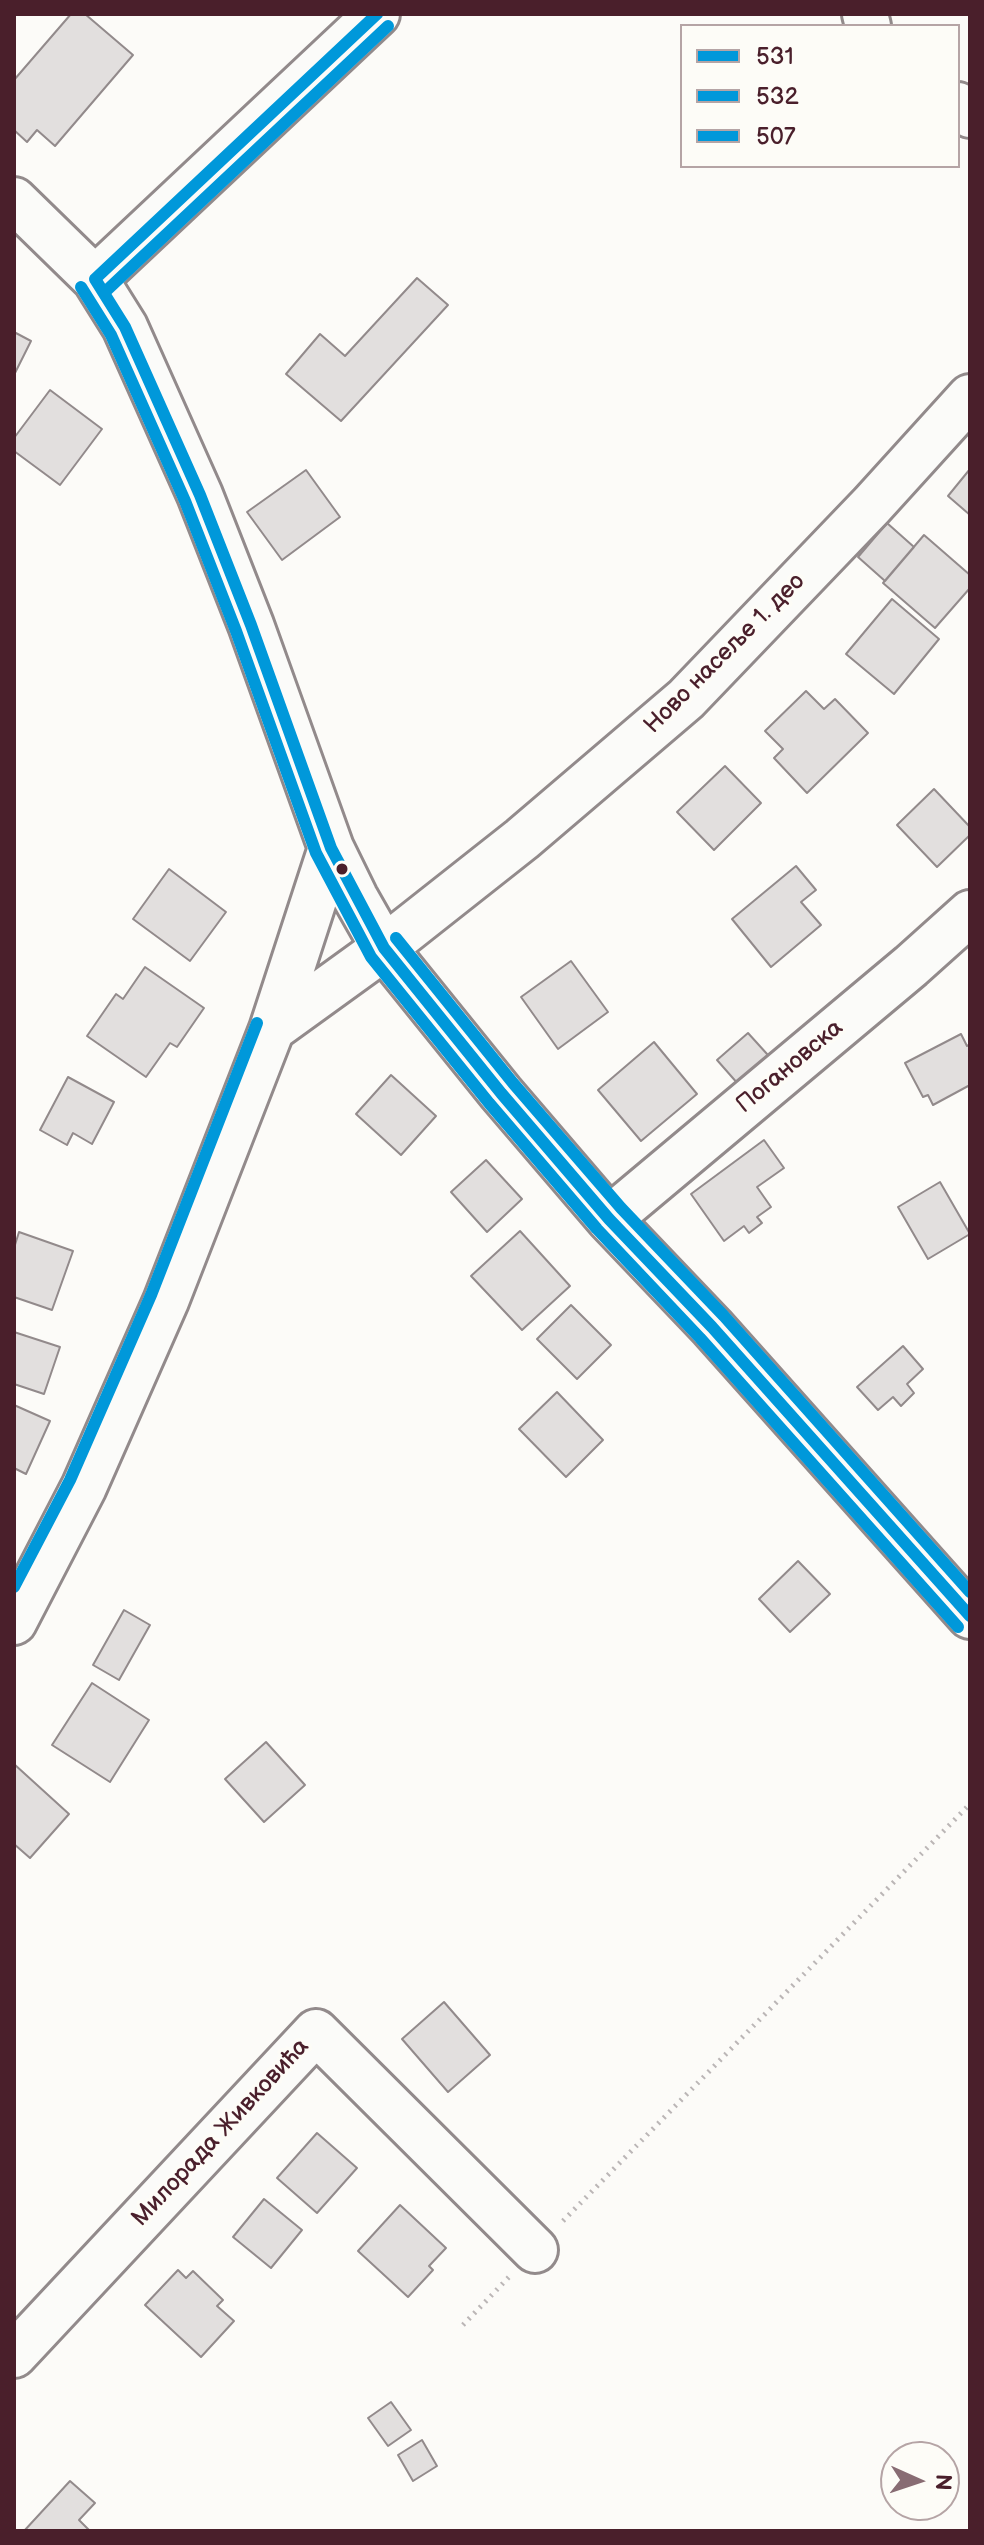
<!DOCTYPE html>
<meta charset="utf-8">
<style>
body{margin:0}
#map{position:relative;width:984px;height:2545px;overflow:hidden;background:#fcfbf8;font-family:"Balsamiq Sans",sans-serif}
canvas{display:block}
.frame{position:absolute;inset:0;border:16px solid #4a1f2b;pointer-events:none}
.legend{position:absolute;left:680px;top:24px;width:280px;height:144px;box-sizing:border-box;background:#fdfcf7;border:2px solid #b5a4a5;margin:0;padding:10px 14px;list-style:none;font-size:24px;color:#4a1f2b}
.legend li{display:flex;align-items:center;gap:16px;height:40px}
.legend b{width:40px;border:2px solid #b5a4a5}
.north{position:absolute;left:880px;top:2441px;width:80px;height:80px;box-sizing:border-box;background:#fdfcf7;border:2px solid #b5a4a5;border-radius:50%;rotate:93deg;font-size:22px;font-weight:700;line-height:32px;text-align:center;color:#4a1f2b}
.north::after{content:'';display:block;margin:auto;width:28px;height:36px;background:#886c73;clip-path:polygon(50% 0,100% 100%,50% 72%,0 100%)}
</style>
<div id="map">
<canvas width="984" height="2545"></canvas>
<div class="frame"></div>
<ul class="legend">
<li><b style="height:10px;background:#0098da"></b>531</li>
<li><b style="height:10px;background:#0098da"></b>532</li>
<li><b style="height:10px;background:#0098da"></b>507</li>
</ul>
<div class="north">N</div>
</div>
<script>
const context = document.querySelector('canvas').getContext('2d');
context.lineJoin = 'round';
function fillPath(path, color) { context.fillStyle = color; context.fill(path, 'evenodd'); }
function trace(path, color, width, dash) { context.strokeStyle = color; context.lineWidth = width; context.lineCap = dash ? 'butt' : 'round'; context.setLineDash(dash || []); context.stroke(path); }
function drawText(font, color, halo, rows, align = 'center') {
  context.font = font + ' "Balsamiq Sans",sans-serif'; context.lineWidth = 7; context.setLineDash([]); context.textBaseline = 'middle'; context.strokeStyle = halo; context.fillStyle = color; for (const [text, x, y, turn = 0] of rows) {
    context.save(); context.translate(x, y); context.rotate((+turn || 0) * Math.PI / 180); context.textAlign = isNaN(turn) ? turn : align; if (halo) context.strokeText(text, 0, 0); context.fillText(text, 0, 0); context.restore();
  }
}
const building = new Path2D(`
 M71,14H85L133,55L55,146L37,130L27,142L14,130V80Z
 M417,278L448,305L341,421L286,374L320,334L345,356Z
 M14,332L31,341L14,375Z
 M50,390L102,429L60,485L14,451V438Z
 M970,469V515L948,496Z
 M306,470L340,517L282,560L247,512Z
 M887,523L914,547L885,581L858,557Z
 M924,535L970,575V588L935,628L883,583Z
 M892,599L939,639L894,694L846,654Z
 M806,691L824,709L835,699L868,733L807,793L774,758L783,749L765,731Z
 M725,766L761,803L714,850L677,812Z
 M934,789L970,827V835L937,867L897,825Z
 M796,866L816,890L801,902L821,925L771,967L732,919Z
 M169,869L226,912L190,961L133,919Z
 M571,961L608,1012L558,1049L521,997Z
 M145,967L204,1008L177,1047L170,1043L146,1077L87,1036L116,994L123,999Z
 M748,1033L777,1065L746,1093L717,1060Z
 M961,1034L967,1046L970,1044V1085L933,1105L928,1095L923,1097L905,1063Z
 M654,1042L697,1094L641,1141L598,1090Z
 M391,1075L436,1116L401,1155L356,1114Z
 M68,1077L114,1102L92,1144L73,1133L67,1145L40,1130Z
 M764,1140L784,1168L757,1187L771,1207L757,1217L762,1223L749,1233L744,1226L724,1241L691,1194Z
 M486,1160L522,1199L487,1232L451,1192Z
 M940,1182L970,1234L928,1259L898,1207Z
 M520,1231L570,1286L522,1330L471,1276Z
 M19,1232L73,1251L52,1310L14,1297V1248Z
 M571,1305L611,1345L577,1379L537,1339Z
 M14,1332L60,1347L44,1394L14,1384Z
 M903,1346L923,1369L907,1384L914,1393L901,1406L893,1397L878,1410L857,1387Z
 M557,1392L603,1440L566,1477L519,1429Z
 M14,1405L50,1421L26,1474L14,1468Z
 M798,1561L830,1594L790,1632L759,1599Z
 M124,1610L150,1625L119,1680L93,1665Z
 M92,1683L149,1720L110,1782L52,1745Z
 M266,1742L305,1785L264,1822L225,1779Z
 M14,1764L69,1814L30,1858L14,1844Z
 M444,2002L490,2055L448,2092L402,2039Z
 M317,2133L357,2168L317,2213L277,2178Z
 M264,2199L302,2230L271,2268L233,2237Z
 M400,2205L446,2248L429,2266L433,2270L408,2297L358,2251Z
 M178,2270L186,2278L193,2271L223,2300L217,2306L234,2321L201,2357L145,2305Z
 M391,2402L411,2430L388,2446L368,2418Z
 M422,2440L437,2466L413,2481L398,2455Z
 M70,2481L95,2503L79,2520L90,2531H24Z`);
fillPath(building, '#e2dfde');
trace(building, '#928a8b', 2);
const minor = new Path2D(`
 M865,14L868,26
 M958,105L970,115
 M14,200L95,279L125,327L200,495L251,625L331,848L355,897L384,948L501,1093L609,1219L712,1327L970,1616
 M95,279L377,14
 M272,1029L384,948L522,839L686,699L872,505L970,397
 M609,1219L911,966L970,913
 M14,1622L84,1487L166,1301L272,1029L331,848
 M14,2355L316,2032L535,2250`);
trace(minor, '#928a8b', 50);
trace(new Path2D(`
 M563,2221L970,1804
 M463,2325L509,2277`), '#bbb6b6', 5, [2, 6]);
trace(minor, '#fbfbf9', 44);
trace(new Path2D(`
 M95,279L125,327L200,495L251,625L331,848L384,948L501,1093L609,1219L712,1327L970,1616
 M95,279L377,14`), '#0098da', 12);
trace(new Path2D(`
 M81,287L111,335L185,501L236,631L316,853L371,957L489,1103L597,1229L700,1338L958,1627
 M106,291L388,26`), '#0098da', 12);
trace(new Path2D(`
 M396,938L513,1083L621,1208L724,1316L970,1592
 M14,1587L70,1480L151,1295L257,1023`), '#0098da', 12);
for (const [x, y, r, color] of [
 [342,869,7,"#4a1f2b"]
]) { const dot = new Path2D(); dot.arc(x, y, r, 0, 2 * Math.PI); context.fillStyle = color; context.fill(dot); trace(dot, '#fdfcf7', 3); }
drawText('24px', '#4a1f2b', '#fdfcf7', [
 ["Ново насеље 1. део",725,654,-45],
 ["Погановска",790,1067,-40],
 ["Милорада Живковића",221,2133,-47]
]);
</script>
